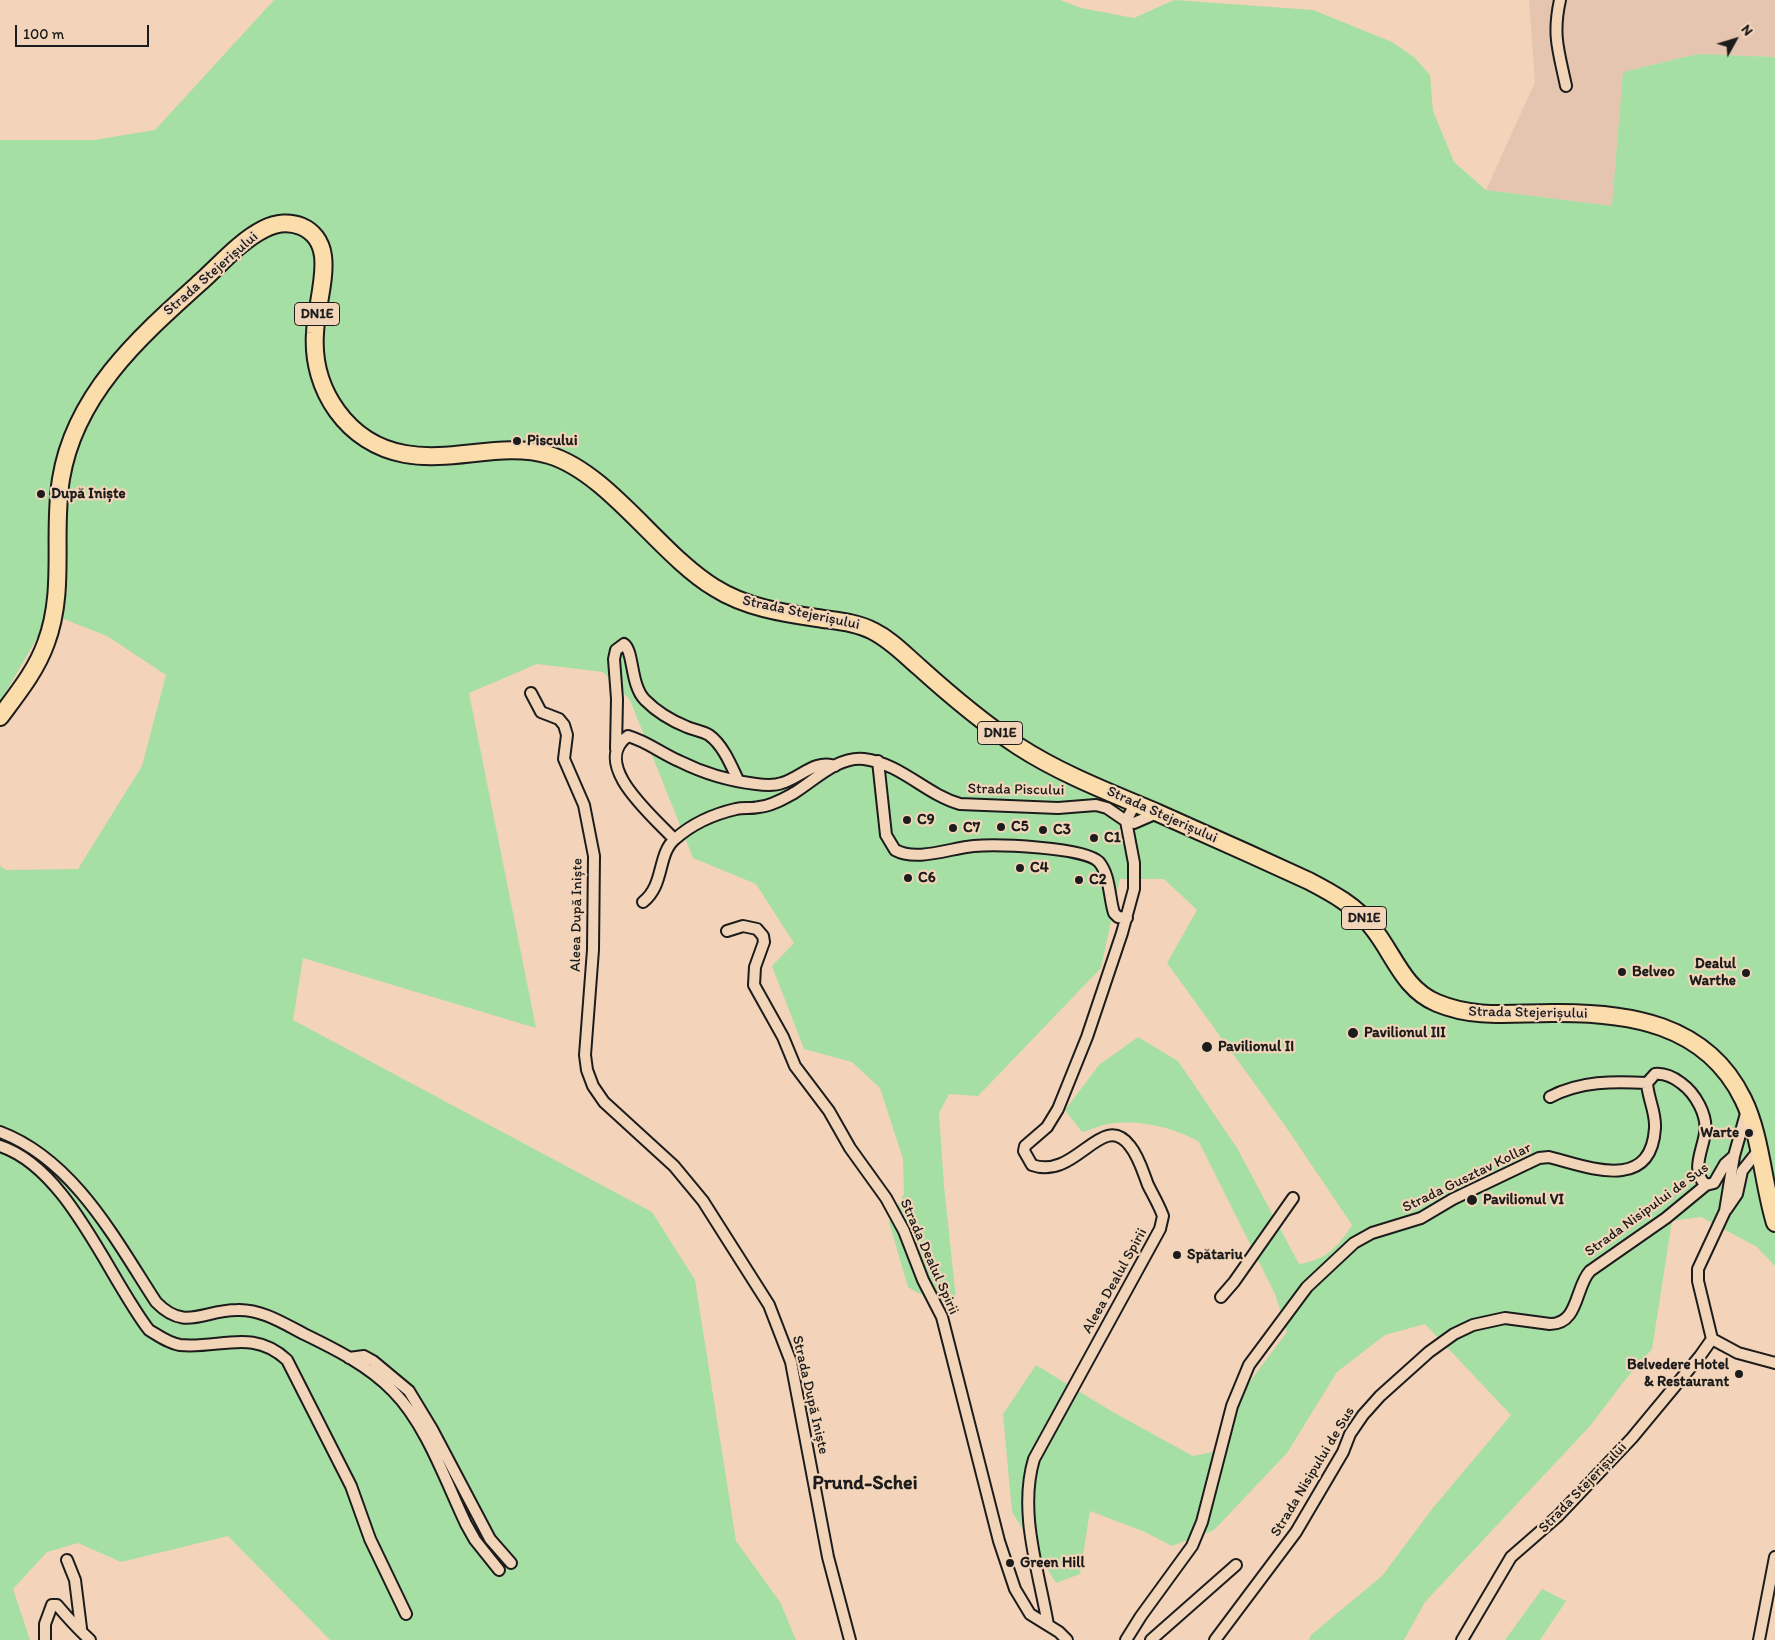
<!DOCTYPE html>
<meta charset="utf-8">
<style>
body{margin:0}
#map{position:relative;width:1775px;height:1640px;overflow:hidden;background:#f3d3ba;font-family:Itim,sans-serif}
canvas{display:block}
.north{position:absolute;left:1710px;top:15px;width:50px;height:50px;-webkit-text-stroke:4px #f2d5b9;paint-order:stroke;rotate:51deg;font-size:14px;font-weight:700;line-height:20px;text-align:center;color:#1c1c1c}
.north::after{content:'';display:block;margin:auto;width:18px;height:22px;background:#1c1c1c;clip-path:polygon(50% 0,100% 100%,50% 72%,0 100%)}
.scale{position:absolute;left:15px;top:25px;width:134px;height:22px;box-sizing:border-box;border:2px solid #1c1c1c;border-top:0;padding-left:6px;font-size:15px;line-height:18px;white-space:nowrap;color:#1c1c1c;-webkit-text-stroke:4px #f2d5b9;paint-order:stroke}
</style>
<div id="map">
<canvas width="1775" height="1640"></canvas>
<div class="north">N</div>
<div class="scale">100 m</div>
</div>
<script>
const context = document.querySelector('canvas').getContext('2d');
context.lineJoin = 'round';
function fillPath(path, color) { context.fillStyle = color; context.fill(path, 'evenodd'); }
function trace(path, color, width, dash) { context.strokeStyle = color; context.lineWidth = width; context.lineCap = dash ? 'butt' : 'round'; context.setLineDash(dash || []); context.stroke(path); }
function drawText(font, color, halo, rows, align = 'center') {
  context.font = font + ' Itim,sans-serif'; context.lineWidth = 4.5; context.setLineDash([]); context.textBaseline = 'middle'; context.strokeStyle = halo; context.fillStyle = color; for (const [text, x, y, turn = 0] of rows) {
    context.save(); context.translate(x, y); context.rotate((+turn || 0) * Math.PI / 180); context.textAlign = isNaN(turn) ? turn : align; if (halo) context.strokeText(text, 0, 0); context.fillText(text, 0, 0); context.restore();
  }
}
fillPath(new Path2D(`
 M1529,0H1775V57L1697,54L1623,72L1612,206L1486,190L1535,82Z`), '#e6c5b0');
fillPath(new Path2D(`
 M274,0H1060L1081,8L1134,18L1174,0L1313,10L1392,42L1414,57L1430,75L1433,111L1454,162L1486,190L1612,206L1623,72L1697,54L1775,57V1266L1757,1247L1701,1217L1672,1221L1652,1349L1625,1380L1590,1426L1425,1602L1404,1640H1309L1311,1635L1382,1576L1432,1509L1511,1415L1425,1324L1385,1335L1337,1372L1287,1453L1214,1530L1172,1546L1145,1532L1090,1511L1080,1574L1056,1583L1012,1512L1003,1414L1036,1365L1111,1411L1193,1456L1213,1452L1236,1400L1287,1332L1275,1294L1199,1142C1174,1127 1137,1119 1108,1124C1099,1126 1090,1130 1082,1132L1065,1110L1099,1065L1138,1037L1178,1061L1237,1148L1299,1264C1326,1260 1338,1247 1352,1225L1286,1127L1167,963L1197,910L1164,879H1120L1101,968L978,1096L949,1094L939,1113L944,1186L956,1299C937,1302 924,1297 908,1287L889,1222L904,1194L903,1159L880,1088L852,1062L804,1049L772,966L794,943L756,884L693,858L630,700L603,672L537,664L469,693L536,1028L303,958L293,1020L652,1212L695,1280L736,1541L780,1602L796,1640H330L228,1536L121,1562L78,1543L47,1552L13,1589L30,1640H0V866L6,870L78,869L142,766L166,675L107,636L51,614L0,702V140H94L155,130Z
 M1542,1589L1566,1601L1540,1640H1505Z`), '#a6dfa4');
const street = new Path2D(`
 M1560,0C1552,36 1559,52 1566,86
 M531,693L541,712L559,719L564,725L567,735L564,759L584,805L594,856L593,950L585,1055L587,1070L593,1086L604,1102L674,1166L703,1201L769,1305L791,1362L828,1557L850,1640
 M616,749L617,699L614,659L616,650L624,644C634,651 630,685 645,700C657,712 672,721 687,727C694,730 702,731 709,735C723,745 731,765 738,780
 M878,761L886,835L895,850C917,862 950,848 974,846C996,844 1085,847 1099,862C1110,875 1109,897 1114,913L1118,917L1127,918
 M674,839C654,817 589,764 628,736C646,741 661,753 679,761C703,773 729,781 756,784C764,785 774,786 782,783C800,778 815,759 835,766
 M643,902C665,885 657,854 675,839C692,824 714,814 736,809C743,807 751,809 759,807C771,806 783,799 794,793C815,780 838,756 864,759C902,764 925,794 960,804L1058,808L1096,805L1107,808L1126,821L1134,823L1157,813
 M727,931L743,926L757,929L763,936L764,942L755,967L754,985L783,1037L795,1066L829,1111L850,1148L886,1198L904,1231L923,1280L942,1317L999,1541L1015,1589L1030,1614L1059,1632L1067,1640
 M1550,1097C1580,1081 1614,1081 1647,1083
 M0,1132C74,1160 115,1239 156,1302C185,1332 203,1310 237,1310C261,1309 283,1323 304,1334C335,1349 369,1366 393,1391C426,1424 446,1482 466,1524L475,1540L499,1570
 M0,1146C68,1168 108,1277 149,1330C159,1336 168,1343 180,1345C220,1349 253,1328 287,1360L351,1486L370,1539L406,1614
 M1726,1210L1737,1194L1742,1171L1758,1151
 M1221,1297L1234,1282L1293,1198
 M1712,1339L1738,1353L1775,1363
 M349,1358L364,1356L373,1361L409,1391L432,1429L490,1539L511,1563
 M67,1560L75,1580L81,1628
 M1048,1625C1039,1572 1018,1512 1034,1459L1160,1229L1163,1216C1159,1205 1153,1195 1148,1185C1143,1172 1139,1157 1130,1146C1102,1109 1076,1181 1032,1165L1024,1151L1025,1146L1047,1127L1058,1109L1087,1037L1122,933L1134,889V863L1126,821L1135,804
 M45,1640V1624L52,1605H57C68,1618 78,1629 90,1640
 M1126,1640L1141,1616L1192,1546L1202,1522L1232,1406L1249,1365L1307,1287L1354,1243L1372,1233L1421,1218L1453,1199L1539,1158L1549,1157C1588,1167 1651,1193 1655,1128C1656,1112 1648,1099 1647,1083L1655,1074C1665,1073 1673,1077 1681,1083C1695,1093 1708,1115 1705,1133C1703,1149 1690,1172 1706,1185
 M1151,1640L1236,1565
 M1215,1640L1296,1532L1343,1452L1350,1434L1363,1415L1380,1396L1429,1352L1454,1334L1473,1325L1505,1318L1550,1324C1579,1324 1575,1287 1590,1271L1666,1218L1706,1185L1714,1183L1725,1164L1734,1156
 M1462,1640L1511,1557L1558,1516L1632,1438L1700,1356L1712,1339L1698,1281V1269L1725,1211L1734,1156L1747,1110
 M1759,1640L1775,1557`);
const primary = new Path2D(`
 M0,717C17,694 36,671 46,643C66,590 52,534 61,479C75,392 143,334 205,278C223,261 242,240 264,229C289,216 319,226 323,256C326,279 316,309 315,333C311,390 348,444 405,454C453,463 502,441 549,455C609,473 660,555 715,588C745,607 782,613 817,618C836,621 856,622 873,631C891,640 904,654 919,667C950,695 983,723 1018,746C1061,774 1111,793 1158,813C1208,835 1259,858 1309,881C1332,893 1356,906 1372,927C1394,954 1403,989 1437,1003C1475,1019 1512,1013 1552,1013C1627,1012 1706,1023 1743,1099C1761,1135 1763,1184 1775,1223`);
trace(street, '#1c1c1c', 14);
trace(primary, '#1c1c1c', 20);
trace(street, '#f2d5b9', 10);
trace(primary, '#faddab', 16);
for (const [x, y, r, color] of [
 [517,441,5,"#1c1c1c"],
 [41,494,5,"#1c1c1c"],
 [907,820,5,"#1c1c1c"],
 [1001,827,5,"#1c1c1c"],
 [953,828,5,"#1c1c1c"],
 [1043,830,5,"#1c1c1c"],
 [1094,838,5,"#1c1c1c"],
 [1020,868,5,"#1c1c1c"],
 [908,878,5,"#1c1c1c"],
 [1079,880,5,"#1c1c1c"],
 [1622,972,5,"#1c1c1c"],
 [1746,973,5,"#1c1c1c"],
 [1353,1033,6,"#1c1c1c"],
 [1207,1047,6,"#1c1c1c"],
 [1749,1133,5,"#1c1c1c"],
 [1472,1200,6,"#1c1c1c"],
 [1177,1255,5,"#1c1c1c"],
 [1739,1374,5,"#1c1c1c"],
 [1010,1563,5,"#1c1c1c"]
]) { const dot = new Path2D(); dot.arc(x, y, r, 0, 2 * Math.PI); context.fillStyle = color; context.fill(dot); trace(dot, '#f2d5b9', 2); }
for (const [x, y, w] of [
 [317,314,45],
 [1000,733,45],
 [1364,918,45]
]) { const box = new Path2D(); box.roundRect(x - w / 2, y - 11.5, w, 23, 4); context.fillStyle = '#f2d5b9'; context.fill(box); trace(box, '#1c1c1c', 1); }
drawText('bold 14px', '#1c1c1c', null, [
 ["DN1E",317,314],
 ["DN1E",1000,733],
 ["DN1E",1364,918]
]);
drawText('15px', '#1c1c1c', '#f2d5b9', [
 ["Strada Stejerișului",211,274,-41],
 ["Strada Stejerișului",801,613,12],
 ["Strada Piscului",1016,790,1],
 ["Strada Stejerișului",1162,815,24],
 ["Aleea După Iniște",577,915,-89],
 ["Strada Stejerișului",1528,1013,1],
 ["Strada Gusztav Kollar",1467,1178,-26],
 ["Strada Nisipului de Sus",1647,1210,-36],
 ["Strada Dealul Spirii",929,1257,66],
 ["Aleea Dealul Spirii",1115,1281,-61],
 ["Strada După Iniște",810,1395,77],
 ["Strada Nisipului de Sus",1313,1472,-59],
 ["Strada Stejerișului",1583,1488,-46]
]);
drawText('bold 15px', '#1c1c1c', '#f2d5b9', [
 ["Piscului",527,441],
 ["După Iniște",51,494],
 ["C9",917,820],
 ["C5",1011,827],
 ["C7",963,828],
 ["C3",1053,830],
 ["C1",1104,838],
 ["C4",1030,868],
 ["C6",918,878],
 ["C2",1089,880],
 ["Dealul",1736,964,"right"],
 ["Warthe",1736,981,"right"],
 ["Belveo",1632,972],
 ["Pavilionul III",1364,1033],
 ["Pavilionul II",1218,1047],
 ["Warte",1739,1133,"right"],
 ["Pavilionul VI",1483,1200],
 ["Spătariu",1187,1255],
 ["Belvedere Hotel",1729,1365,"right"],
 ["& Restaurant",1729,1382,"right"],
 ["Green Hill",1020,1563]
], 'left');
drawText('bold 20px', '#1c1c1c', '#f2d5b9', [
 ["Prund-Schei",865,1484]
]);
</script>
